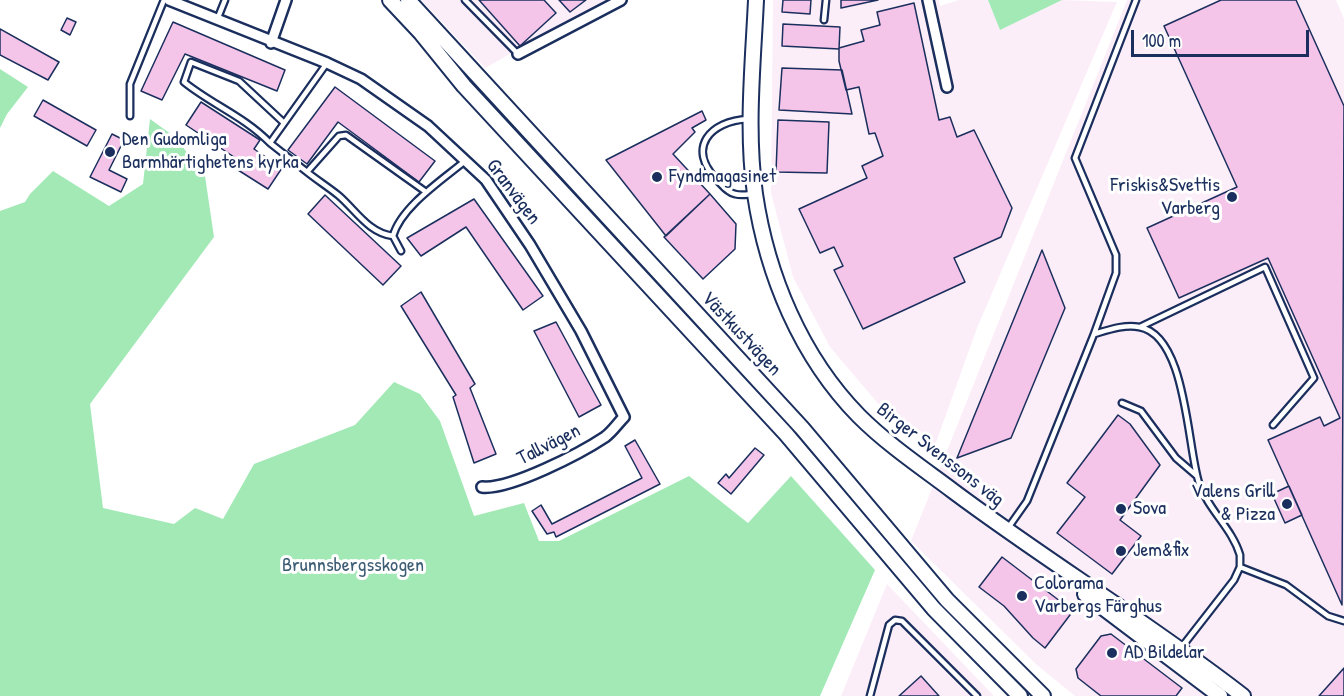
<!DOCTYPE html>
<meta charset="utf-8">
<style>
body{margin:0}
#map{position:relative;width:1344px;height:696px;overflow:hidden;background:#fff;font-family:"Patrick Hand",sans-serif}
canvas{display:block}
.scale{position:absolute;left:1131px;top:30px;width:178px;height:27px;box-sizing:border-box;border:3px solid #1b2f5e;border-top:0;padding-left:8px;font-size:18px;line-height:21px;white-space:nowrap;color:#1b2f5e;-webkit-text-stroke:4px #fff;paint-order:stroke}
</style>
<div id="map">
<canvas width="1344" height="696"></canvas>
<div class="scale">100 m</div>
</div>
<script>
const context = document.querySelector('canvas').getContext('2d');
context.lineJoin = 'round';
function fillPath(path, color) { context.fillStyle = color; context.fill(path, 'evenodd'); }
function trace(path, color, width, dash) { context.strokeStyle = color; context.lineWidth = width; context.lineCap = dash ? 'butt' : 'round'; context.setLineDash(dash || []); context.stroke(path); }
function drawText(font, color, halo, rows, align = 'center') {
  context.font = font + ' "Patrick Hand",sans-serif'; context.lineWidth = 6; context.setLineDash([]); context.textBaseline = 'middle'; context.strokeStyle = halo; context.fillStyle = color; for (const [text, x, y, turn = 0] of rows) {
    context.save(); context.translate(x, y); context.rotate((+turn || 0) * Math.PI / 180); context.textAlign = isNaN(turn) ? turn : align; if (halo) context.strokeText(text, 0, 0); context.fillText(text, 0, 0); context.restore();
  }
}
fillPath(new Path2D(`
 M421,0H607L485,68Z
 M773,0H939L940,6L959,0H988L1000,30L1062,0L1117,2L977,328L934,448L881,407L830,347L793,277L771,193Z
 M1127,0H1336L1344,19V696H1075L1037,665L911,541Z
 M887,584L994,696H841Z`), '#fceef8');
fillPath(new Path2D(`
 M988,0H1062L1000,30Z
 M0,69L28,87L7,114L0,128Z
 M150,119L175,137L205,176L214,237L90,404L103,508L174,524L195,508L223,519L254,464L355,425L394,382L420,394L440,421L474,516L524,503L539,541H559L689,476L748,523L791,476L875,570L820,696H0V211L25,202L30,194L53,171L109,206L143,184Z`), '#a2e9b6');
const building = new Path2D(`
 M479,0H544L556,13L520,46Z
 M559,0H586L570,12Z
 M783,0H811L810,14L782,12Z
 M841,0H878L841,8Z
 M1221,0H1296L1344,106L1342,605L1268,440L1320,417L1324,426L1340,418L1268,258L1179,298L1147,228L1237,187L1164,26Z
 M914,3L939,120L950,117L957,137L974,130L1012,208L1001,237L954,258L965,282L863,329L834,270L843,266L834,247L820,253L799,209L867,178L862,166L883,156L875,133L869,134L859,87L846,90L839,61V48L864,41L861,30L880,25L877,12Z
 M67,18L76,22L70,35L61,30Z
 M173,22L285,70L277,91L185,54L162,100L141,91Z
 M783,24L840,27L839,49L782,46Z
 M0,29L59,62L48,80L0,55Z
 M782,68L842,70L852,114L779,110Z
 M335,87L435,161L419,182L338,122L307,164L288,150Z
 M43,100L96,130L87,146L34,116Z
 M201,102L260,140L254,149L282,168L268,189L238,170L243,163L186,125Z
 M702,111L706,120L692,128L695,132L673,154L710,194L666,236L606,160Z
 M778,120L829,122L827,173L776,172Z
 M112,134L124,140L109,170L127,179L121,192L90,177Z
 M710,194L736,224L735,249L703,279L664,237Z
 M325,195L401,266L383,285L308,214Z
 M474,199L543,296L523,310L466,227L421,256L407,238Z
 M1042,250L1065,308L1011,438L957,458Z
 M421,292L475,384L470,388L496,454L474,463L453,397L456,395L401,306Z
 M556,322L601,405L579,417L534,331Z
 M1118,415L1130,424L1160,465L1120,520L1141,536L1112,574L1057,533L1085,497L1067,483Z
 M635,440L660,484L556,537L554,532L547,534L532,511L541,505L552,524L642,478L625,446Z
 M755,448L764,455L731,494L718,483L726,474L729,478Z
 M1289,486L1302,515L1285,523L1272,494Z
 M1002,557L1073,611L1045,648L1033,638L1004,606L979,587Z
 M1111,634L1182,688L1176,696H1101L1078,678L1076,669L1101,636Z
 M1344,668V696H1319Z
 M921,676L939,696H899Z`);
fillPath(building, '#f4c5e8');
trace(building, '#1b2f5e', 1.5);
const lane = new Path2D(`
 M465,0L518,54
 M217,20L225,0
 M824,20L826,0
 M130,116V84L164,0
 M748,119C710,121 686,148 717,180C722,185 728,193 735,194C742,196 748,194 754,194
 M270,143C245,117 211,104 184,82L191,62L239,81L283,122
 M307,172L270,143L327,63
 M393,236C368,233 355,209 338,195C328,187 317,180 307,172L339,136L346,135L426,192
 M401,251L393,236C401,207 442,180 465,161
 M1140,327L1265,267L1314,378L1273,425
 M1094,334L1116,273V255L1075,158L1136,0
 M1122,403L1141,411L1176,458L1197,476
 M1008,528L1027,501L1094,334C1108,330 1125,324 1139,327C1187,335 1187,447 1199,483C1208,510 1232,528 1240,555V567L1234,580L1181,648
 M1240,567L1286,585L1328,616L1344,621
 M870,696L889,625L895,620L902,621L977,696`);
const street = new Path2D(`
 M169,0L327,63L361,79L428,126L486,180L530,245L581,331L624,417C618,423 612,432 605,437C581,453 510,490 482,487
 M928,0L947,87
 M271,43L286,0
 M518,54L621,0`);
const secondary = new Path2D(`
 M390,0L421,33L464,86L786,434L934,609L1020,696
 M408,0L802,428L947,600L1043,696
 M756,0C753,64 746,130 755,194C767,275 801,357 859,416C887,444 921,467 953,491C1048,562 1149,623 1243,696
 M1085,594L1220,696`);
trace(lane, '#1b2f5e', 9);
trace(street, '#1b2f5e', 14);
trace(secondary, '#1b2f5e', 18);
trace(lane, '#fff', 4.5);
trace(street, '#fff', 9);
trace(secondary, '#fff', 14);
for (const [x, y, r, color] of [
 [110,152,6,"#1b2f5e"],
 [657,177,6,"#1b2f5e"],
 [1232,197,6,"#1b2f5e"],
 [1287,504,6,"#1b2f5e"],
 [1121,509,6,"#1b2f5e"],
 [1121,551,6,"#1b2f5e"],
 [1022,596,6,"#1b2f5e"],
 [1112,653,6,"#1b2f5e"]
]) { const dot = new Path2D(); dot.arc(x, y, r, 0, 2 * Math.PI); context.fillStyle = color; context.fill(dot); trace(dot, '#fff', 2); }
drawText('20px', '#1b2f5e', '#fff', [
 ["Den Gudomliga",122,140],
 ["Barmhärtighetens kyrka",122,163],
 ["Fyndmagasinet",669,177],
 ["Friskis&Svettis",1220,186,"right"],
 ["Varberg",1220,209,"right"],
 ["Valens Grill",1275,492,"right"],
 ["& Pizza",1275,515,"right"],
 ["Sova",1133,509],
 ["Jem&fix",1133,551],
 ["Colorama",1034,584],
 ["Varbergs Färghus",1034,607],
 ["AD Bildelar",1124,653]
], 'left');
drawText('20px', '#1b2f5e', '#fff', [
 ["Granvägen",513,192,53],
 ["Västkustvägen",741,334,47],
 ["Tallvägen",549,445,-27],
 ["Birger Svenssons väg",940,455,38]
]);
drawText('20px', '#3d5e74', '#fff', [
 ["Brunnsbergsskogen",353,566]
]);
</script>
